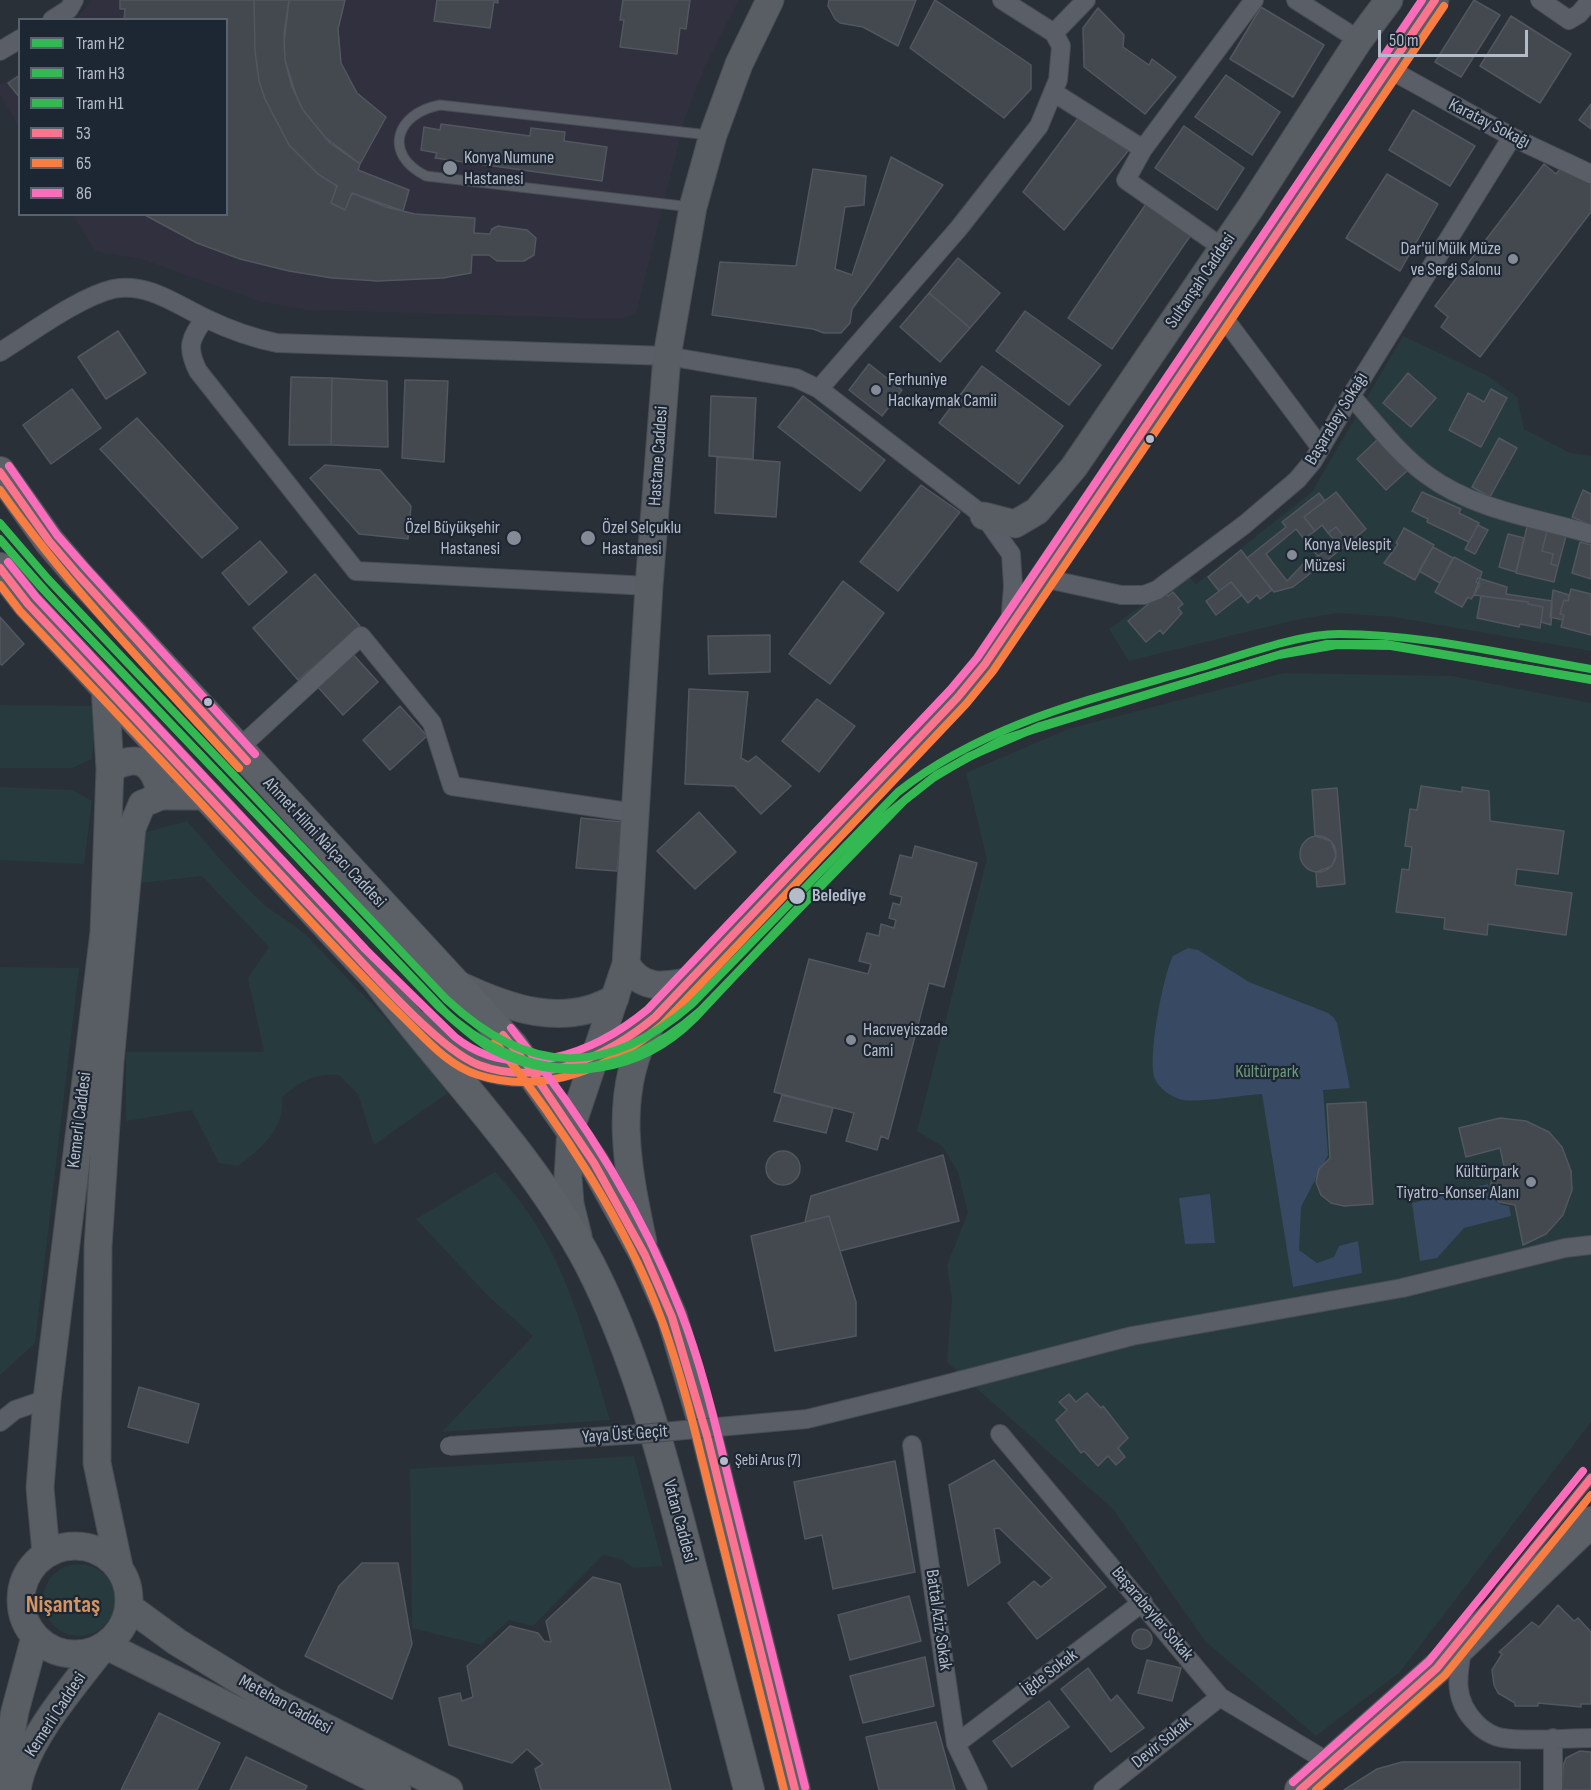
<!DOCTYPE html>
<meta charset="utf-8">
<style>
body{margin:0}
#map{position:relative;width:1591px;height:1790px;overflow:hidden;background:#2a3038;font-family:"Sofia Sans Condensed",sans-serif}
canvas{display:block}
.legend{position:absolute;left:18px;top:18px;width:210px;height:198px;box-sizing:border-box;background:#1d2633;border:2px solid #59626f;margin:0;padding:8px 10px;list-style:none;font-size:18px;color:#b4bcc9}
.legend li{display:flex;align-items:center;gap:12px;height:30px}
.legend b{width:30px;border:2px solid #59626f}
.scale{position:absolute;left:1378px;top:30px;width:150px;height:27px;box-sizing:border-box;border:3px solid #b4bcc9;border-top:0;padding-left:8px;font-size:18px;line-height:21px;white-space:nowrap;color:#b4bcc9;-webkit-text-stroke:4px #1d2633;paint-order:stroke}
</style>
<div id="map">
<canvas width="1591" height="1790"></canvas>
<ul class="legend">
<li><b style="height:8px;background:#34b952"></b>Tram H2</li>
<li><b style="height:8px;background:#34b952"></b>Tram H3</li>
<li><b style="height:8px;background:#34b952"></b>Tram H1</li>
<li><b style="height:8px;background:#fc738d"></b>53</li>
<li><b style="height:8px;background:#f77d43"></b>65</li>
<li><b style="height:8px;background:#fb6dba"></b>86</li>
</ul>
<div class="scale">50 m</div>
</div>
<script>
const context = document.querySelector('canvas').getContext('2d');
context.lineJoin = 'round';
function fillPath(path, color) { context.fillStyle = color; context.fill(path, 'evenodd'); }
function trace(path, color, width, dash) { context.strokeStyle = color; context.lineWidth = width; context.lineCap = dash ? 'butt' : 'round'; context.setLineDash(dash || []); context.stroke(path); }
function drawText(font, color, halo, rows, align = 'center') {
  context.font = font + ' "Sofia Sans Condensed",sans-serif'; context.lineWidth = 4.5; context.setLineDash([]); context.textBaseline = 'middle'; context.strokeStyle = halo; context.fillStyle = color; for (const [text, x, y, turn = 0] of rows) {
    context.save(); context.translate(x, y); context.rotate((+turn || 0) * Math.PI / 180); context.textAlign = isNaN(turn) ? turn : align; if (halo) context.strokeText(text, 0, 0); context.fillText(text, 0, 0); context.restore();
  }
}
fillPath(new Path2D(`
 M92,0H739L706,64L686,115L636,314L619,319L310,310L262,302L141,259L95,251L73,215L226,214V20L76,19Z
 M19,73V127L0,95V85Z`), '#31303e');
fillPath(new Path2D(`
 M1403,336L1486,375L1517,397L1524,429L1570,453L1591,456V651L1393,617L1337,613L1295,620L1129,661L1109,629L1186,574L1196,584L1312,492Z
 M1284,673L1452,676L1591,703V1422L1400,1672L1316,1736L1205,1641L1113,1509L947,1362L952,1299L947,1265L968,1213L958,1172L942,1146L917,1131L987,859L966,773L1068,729Z
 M0,705L97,706L92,759L72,768H0Z
 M0,787L73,790L92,801L84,864L0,860Z
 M187,821C210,847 232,874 257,898C273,914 293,922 309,938L441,1077L449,1092L374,1145L358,1094L339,1075C313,1073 302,1081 282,1097C285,1129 262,1148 238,1166L219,1163L192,1110L126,1121V1052H264L248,978L269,947L202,876L131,884L132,836Z
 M0,967L79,968L35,1343L0,1375Z
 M495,1172C564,1244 582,1328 610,1420L442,1432L533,1336L487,1295L416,1219Z
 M634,1456L663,1566L633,1568L621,1559L603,1555L533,1626L509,1620L481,1645L412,1628L410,1469Z
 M43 1600a36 36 0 1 1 72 0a36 36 0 1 1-72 0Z`), '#273a3e');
fillPath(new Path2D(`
 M1188,948L1198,950L1249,982L1328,1013L1334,1018L1337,1023L1350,1088L1323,1090L1328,1155L1301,1207L1299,1250L1317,1263L1334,1257L1339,1246L1358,1241L1362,1273L1293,1287L1262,1094C1243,1095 1194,1104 1179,1099C1170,1096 1158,1087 1155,1079C1147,1059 1163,976 1173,956Z
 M1488,1184C1490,1196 1495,1205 1509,1206L1511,1216L1464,1228L1437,1258L1420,1261L1412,1203Z
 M1210,1194L1215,1243L1185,1244L1179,1198Z`), '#384963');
const building = new Path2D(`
 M120,0H254L255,51L259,81L265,99L289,145L318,174L337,186L331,203L345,210L352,193L386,207L415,214L475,218L474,233L490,234L492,229L498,226L527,230L536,238L534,255L524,261H497L489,255H472L471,273L443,278L378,281L332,278L289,271L240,259L197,243L143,214H226V20H124L125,9H120Z
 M254,0H289L284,34L285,60L292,87L303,110L330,143L360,164L358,170L409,190L403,211L352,193L345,210L331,203L337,186L318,174L289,145L265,99L259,81L255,51Z
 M289,0H345L338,29L341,63L357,93L386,117L360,164L325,137L303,110L296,95L285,60L284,43Z
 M437,0H498V3L494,2L490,28L434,21Z
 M623,0H690L686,29L680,28L677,54L620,47L624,20H620Z
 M829,0H916L898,46L863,27L840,23L835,19L828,6Z
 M935,0L1031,65V89L1004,118L910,48Z
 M1474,0L1500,15L1461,77L1435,62Z
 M1261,7L1324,45L1293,97L1230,59Z
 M1098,8L1124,35L1123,47L1149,65L1152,59L1176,77L1145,114L1084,67L1083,28Z
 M1511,16L1571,54L1540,103L1480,66Z
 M20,75V98L8,83Z
 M1226,75L1280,112L1252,155L1195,117Z
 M1591,104V129L1579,120Z
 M1413,110L1475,146L1450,186L1389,150Z
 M1079,117L1128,151L1064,230L1023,192Z
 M441,124L530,136L531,128L565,132L564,141L607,147L602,181L435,158L437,153L421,150L424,127L440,130Z
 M1184,126L1244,168L1217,210L1155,168Z
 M891,157L943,185L852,309L850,323L841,333H824L813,329L712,315L720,262L796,266L813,169L866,176L864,205L845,207L835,269L852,275Z
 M1544,164L1556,174L1564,164L1591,184V212L1480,357L1441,327L1448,317L1435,306Z
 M1387,174L1438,204L1400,271L1346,238Z
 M1148,201L1193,232L1112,349L1068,318Z
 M958,258L1000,293L970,328L929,293Z
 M929,293L970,328L940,362L900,327Z
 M1025,311L1101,365L1069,405L996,351Z
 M118,331L146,373L106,399L78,357Z
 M869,364L902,390L882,416L849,390Z
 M982,366L1063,426L1019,484L939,423Z
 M1408,373L1436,398L1411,427L1383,403Z
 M291,377L332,378L331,445H289Z
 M332,378L387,381L388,447L331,445Z
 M405,380L448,381L444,462L402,458Z
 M72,389L101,428L51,464L23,425Z
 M1491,389L1507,398L1481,447L1449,430L1468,393L1484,402Z
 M711,396L756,398L753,459L709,456Z
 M803,396L885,460L860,491L778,427Z
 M137,418L238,528L202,558L100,449Z
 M1499,438L1517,448L1490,497L1472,487Z
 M1378,439L1407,471L1386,490L1357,459Z
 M717,457L780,462L776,517L715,513Z
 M325,465L380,470L411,506L408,539L359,534L310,478Z
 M921,485L960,512L898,591L860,562Z
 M1583,490L1591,494V525L1572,517Z
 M1336,492L1366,529L1349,543L1336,527L1328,533L1322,525L1315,531L1304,517Z
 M1422,492L1461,509L1459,513L1479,523L1469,542L1427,522L1428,519L1412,511Z
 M1319,493L1325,501L1304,517L1315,531L1304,539L1318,556L1336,542L1328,533L1336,527L1349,543L1293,587L1274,592L1247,558L1286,527L1282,522Z
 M1478,525L1488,530L1475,554L1465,549Z
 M1527,527L1547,531L1542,551L1553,554L1551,564L1558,566L1554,582L1516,573Z
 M1404,528L1434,545L1415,580L1384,563L1398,544L1396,543Z
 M1296,529L1318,556L1307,565L1305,562L1287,581L1266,554Z
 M1547,531L1566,536L1558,566L1551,564L1553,554L1542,551Z
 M1508,534L1524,538L1516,572L1499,567Z
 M260,541L287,572L249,605L222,573Z
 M1580,542L1591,545V579L1572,573Z
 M1433,547L1453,558L1440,583L1419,571Z
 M1241,550L1272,590L1260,599L1257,595L1248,603L1231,582L1219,591L1208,577Z
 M1454,557L1482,572L1474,595L1471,599L1468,597L1462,607L1435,592Z
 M315,574L360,626L298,680L253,628Z
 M1478,578L1507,587L1506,594L1552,601L1551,625L1541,622L1543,607L1528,604V602L1474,595L1480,584L1476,582Z
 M843,581L884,613L830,684L789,654Z
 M1231,582L1242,595L1216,615L1206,601Z
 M1571,589L1591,594V635L1561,627L1564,615L1560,614L1564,600L1568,601Z
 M1553,590L1569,595L1568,601L1564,600L1560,614L1564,615L1563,620L1550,617Z
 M1164,591L1168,596L1173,592L1183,604L1178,608L1182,613L1163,634L1160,630L1146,642L1128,621Z
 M1481,596L1528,602V604L1543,607L1540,628L1520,624L1519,627L1477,618Z
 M0,617L24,644L2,665L0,664Z
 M770,635V672L709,674L708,636Z
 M352,653L378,682L343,715L317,686Z
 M689,689L748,692L741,758L748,762L756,756L791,786L761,814L734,786L685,784Z
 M817,699L855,726L819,772L782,741Z
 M400,706L427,736L390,770L363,740Z
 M1421,786L1462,792V787L1489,791L1490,821L1564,831L1558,874L1517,869L1515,885L1572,893L1566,935L1488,924L1487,935L1444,929L1445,918L1396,912L1402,869L1409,870L1412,847L1405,846L1410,809L1417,810Z
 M1337,788L1345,884L1317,887L1316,872L1332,866L1336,855L1331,841L1315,836L1312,790Z
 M699,812L736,852L695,889L657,851Z
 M581,818L622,822L617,871L576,868Z
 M1300 854a18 18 0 1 1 36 0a18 18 0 1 1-36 0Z
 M915,846L977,863L944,987L929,983L888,1139L881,1136L877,1150L846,1141L854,1113L774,1092L809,959L868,974L871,964L859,961L867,933L879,936L881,924L894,928L896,920L889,918L893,903L900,905L902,897L890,894L900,855L912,858Z
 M782,1095L833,1108L826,1133L774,1121Z
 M1366,1102L1373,1204L1344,1206L1331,1203L1321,1195L1316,1182L1319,1169L1330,1158L1327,1104Z
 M1500,1118L1526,1121L1549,1132L1562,1147L1571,1171L1572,1190L1563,1215L1546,1234L1523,1245L1515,1205L1499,1202L1490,1190L1492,1176L1504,1166L1500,1148L1466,1157L1459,1128Z
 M766 1168a17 17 0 1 1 34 0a17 17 0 1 1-34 0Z
 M943,1155L959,1221L840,1251L829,1216L805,1222L811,1196Z
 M829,1216L856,1302V1336L775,1351L751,1236Z
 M139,1387L199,1404L188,1443L128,1427Z
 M1087,1393L1101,1408L1103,1406L1128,1438L1118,1448L1125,1457L1116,1465L1108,1456L1098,1466L1084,1451L1081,1453L1056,1420L1067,1410L1059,1402L1069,1394L1076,1402Z
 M994,1460L1106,1587L1037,1639L1008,1603L1034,1581L1041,1587L1052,1578L999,1528L994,1529L1000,1563L968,1586L949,1485Z
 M895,1461L915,1572L833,1589L822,1535L805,1539L794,1482Z
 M362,1563H398L412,1644L392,1699L305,1656L339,1586Z
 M593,1577L620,1584L671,1790H541L535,1769L543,1764L527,1749L512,1763L449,1745L439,1698L460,1693L462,1701L473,1697L467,1666L510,1626L538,1633L544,1641L551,1642L546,1621Z
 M909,1596L921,1641L850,1660L838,1615Z
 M1558,1605L1574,1621L1578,1618L1591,1632V1704H1581V1707L1538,1703V1706H1515V1703L1498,1693L1494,1685L1492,1670L1502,1654L1499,1652L1532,1622L1539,1627Z
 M1132 1639a10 10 0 1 1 20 0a10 10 0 1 1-20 0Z
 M925,1657L934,1706L863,1723L850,1676Z
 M1147,1660L1181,1668L1172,1701L1138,1693Z
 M1088,1668L1111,1701L1117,1695L1144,1728L1111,1752L1061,1689Z
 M1049,1701L1069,1727L1012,1767L993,1741Z
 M159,1713L220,1743L197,1790H121Z
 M936,1722L955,1790H879L866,1737Z
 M1580,1751L1591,1752V1790H1562L1563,1766L1566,1758Z
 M246,1757L307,1786L305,1790H230Z
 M1402,1762H1520V1790H1344L1377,1769Z`);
fillPath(building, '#444950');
trace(building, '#52575f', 1.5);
const lane = new Path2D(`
 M691,207L426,176C382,154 396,113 440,105L709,135
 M1500,1591L1591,1478`);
const street = new Path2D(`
 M1296,0L1359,40
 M1540,0L1569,20L1579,14L1591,0
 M52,20L69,9L74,0
 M1054,33L1086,0
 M0,51L20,39
 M1389,69L1512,137L1591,174
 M1053,92L1143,149
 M1223,248L1126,180L1143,149L1254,0
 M1221,314L1321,448
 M205,318C190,339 186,347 198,371L356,571L649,586
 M0,352C31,333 79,297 113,289C148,282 177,305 207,319C230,330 252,338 277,343L667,356L796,378L819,389L984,516L1011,554L1013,586L1010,625
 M819,389L959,228L1039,126L1058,80L1061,46L1054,33L1002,0
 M1351,396C1375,422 1398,454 1427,475C1474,510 1536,518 1591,534
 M1041,581L1052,580L1121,595H1144L1157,590L1244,525L1297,480L1313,461L1351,396L1512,137
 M237,750L361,636L432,723L452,786L635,813
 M905,1395L1132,1336L1402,1288L1565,1248L1591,1245
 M0,1422L15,1410L47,1399
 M1000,1434L1220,1697L1330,1763
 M912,1445L956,1744L978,1790
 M1463,1646C1457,1676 1453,1700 1476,1723C1482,1730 1494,1737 1503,1738C1531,1742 1563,1738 1591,1738
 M956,1744L1143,1602
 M1103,1790L1220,1697
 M1553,1790V1738`);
const secondary = new Path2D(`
 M984,516L1015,524L1037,511L1074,467L1251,207L1359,40L1389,0
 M110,769C141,751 155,765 161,796
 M626,964C641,989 661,987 686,982
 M457,984C507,1008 564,1029 615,998
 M426,1025C439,1037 452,1052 468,1060C529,1091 609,1059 655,1017L958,697L985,664L1435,0
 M578,1236L570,1204L568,1177L571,1128L626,964L649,586L667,356L693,207L713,135L739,64L770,0
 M643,1242C628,1171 611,1093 650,1026
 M21 1600a54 54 0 1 1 108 0a54 54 0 1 1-108 0Z
 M46,1553L40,1488L47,1399L104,932L110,769L105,686
 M119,1567L97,1463L98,1247L110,1062L132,828L142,804L161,796H209
 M129,1607L177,1642L275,1702L449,1790
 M105,1645L397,1790
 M1,1790L15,1711L35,1637
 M17,1790C24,1741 75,1684 105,1645`);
const primary = new Path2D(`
 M0,472L49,541L78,575L512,1045L594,1163L645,1255L672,1317L707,1436L795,1790
 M0,568L28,604L376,978C447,1072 533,1157 589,1263C635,1352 661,1450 686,1547C707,1628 728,1709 749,1790
 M1300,1790L1464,1644L1591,1522`);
trace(lane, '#484c53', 11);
trace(street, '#484c53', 20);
trace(secondary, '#484c53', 29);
trace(primary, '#484c55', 32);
trace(lane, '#5a5e66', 9);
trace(street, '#5a5e66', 18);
trace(secondary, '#595d64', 27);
trace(primary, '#5c6168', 30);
const streetBridge = new Path2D(`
 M449,1446L641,1434L807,1419L905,1395`);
trace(streetBridge, '#484c53', 20, []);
trace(streetBridge, '#5a5e66', 18);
trace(new Path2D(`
 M0,472L49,541L78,575L247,761
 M0,568L28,604C131,713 233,824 335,933C367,967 438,1049 479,1065C541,1088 608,1056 655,1017L958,697L985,664L1435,0
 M503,1035L532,1071L594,1163L645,1255L672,1317L707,1436L795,1790
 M1300,1790L1437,1668L1591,1478`), '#fc738d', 8);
trace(new Path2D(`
 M0,490C71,590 157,678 239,768
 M0,585L20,611C103,699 187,787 269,877C313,924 357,972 404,1018C426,1039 448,1066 478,1075C545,1096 612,1067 663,1024L966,704L993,671L1444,6
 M495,1042C559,1122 627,1224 662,1321C685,1384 700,1452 716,1517C739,1608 762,1699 784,1790
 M1316,1790L1445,1675L1591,1495`), '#f77d43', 8);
trace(new Path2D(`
 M9,466L57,535L86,568L255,754
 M8,562L36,597L366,950L455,1037C515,1085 595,1053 648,1009L950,690L977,658L1422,0
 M511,1028C580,1113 642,1210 681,1312C705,1374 719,1441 735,1505C758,1599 782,1693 805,1787
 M1293,1782L1429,1661L1583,1471`), '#fb6dba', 8);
trace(new Path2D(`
 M0,523L48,579L446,999C528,1076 607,1078 692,1004L898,792C986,722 1096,698 1202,667C1242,655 1298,634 1339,634C1423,634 1508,655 1591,669`), '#34b952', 8);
trace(new Path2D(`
 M0,539L40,586L439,1007C525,1086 611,1089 700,1011L905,800L933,778L968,757L1040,726L1279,655L1337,645L1391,646L1589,679`), '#34b952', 8);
trace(new Path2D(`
 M0,540L56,603L449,1016C463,1028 477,1041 493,1050C562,1085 640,1073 694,1019L880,820L936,775L1003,739L1281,654L1327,644H1386L1591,680`), '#34b952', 8);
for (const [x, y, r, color] of [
 [450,168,8,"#848b96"],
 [1513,259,6,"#848b96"],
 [876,390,6,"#848b96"],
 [1150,439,5,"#b4bcc9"],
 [514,538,8,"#848b96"],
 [588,538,8,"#848b96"],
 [1292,555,6,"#848b96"],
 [208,702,5,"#b4bcc9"],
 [797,896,9,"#b4bcc9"],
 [851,1040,6,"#848b96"],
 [1531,1182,6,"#848b96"],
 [724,1461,5,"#b4bcc9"]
]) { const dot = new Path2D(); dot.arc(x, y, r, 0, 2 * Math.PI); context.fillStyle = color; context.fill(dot); trace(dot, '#1d2633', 2); }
drawText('16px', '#b4bcc9', '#1d2633', [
 ["Şebi Arus (7)",735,1461]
], 'left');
drawText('18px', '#b4bcc9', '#1d2633', [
 ["Karatay Sokağı",1489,124,27],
 ["Sultanşah Caddesi",1201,281,-56],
 ["Başarabey Sokağı",1337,419,-59],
 ["Hastane Caddesi",659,456,-86],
 ["Ahmet Hilmi Nalçacı Caddesi",324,843,47],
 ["Kemerli Caddesi",80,1120,-83],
 ["Yaya Üst Geçit",625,1435,-4],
 ["Vatan Caddesi",679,1521,75],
 ["Başarabeyler Sokak",1152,1614,50],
 ["Battal Aziz Sokak",938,1620,82],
 ["İğde Sokak",1050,1673,-37],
 ["Metehan Caddesi",285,1705,29],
 ["Kemerli Caddesi",56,1715,-57],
 ["Devir Sokak",1162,1743,-39]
]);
drawText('18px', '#b4bcc9', '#1d2633', [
 ["Konya Numune",464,158],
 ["Hastanesi",464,179],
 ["Dar'ül Mülk Müze",1501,249,"right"],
 ["ve Sergi Salonu",1501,270,"right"],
 ["Ferhuniye",888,380],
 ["Hacıkaymak Camii",888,401],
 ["Özel Büyükşehir",500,528,"right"],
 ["Hastanesi",500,549,"right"],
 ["Özel Selçuklu",602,528],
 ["Hastanesi",602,549],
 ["Konya Velespit",1304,545],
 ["Müzesi",1304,566],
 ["Hacıveyiszade",863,1030],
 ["Cami",863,1051],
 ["Kültürpark",1519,1172,"right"],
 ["Tiyatro-Konser Alanı",1519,1193,"right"]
], 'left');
drawText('bold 18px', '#b4bcc9', '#1d2633', [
 ["Belediye",812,896]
], 'left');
drawText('18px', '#6b9a76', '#1d2633', [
 ["Kültürpark",1267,1072]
]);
drawText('bold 24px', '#d59563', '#1d2633', [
 ["Nişantaş",63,1606]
]);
</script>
